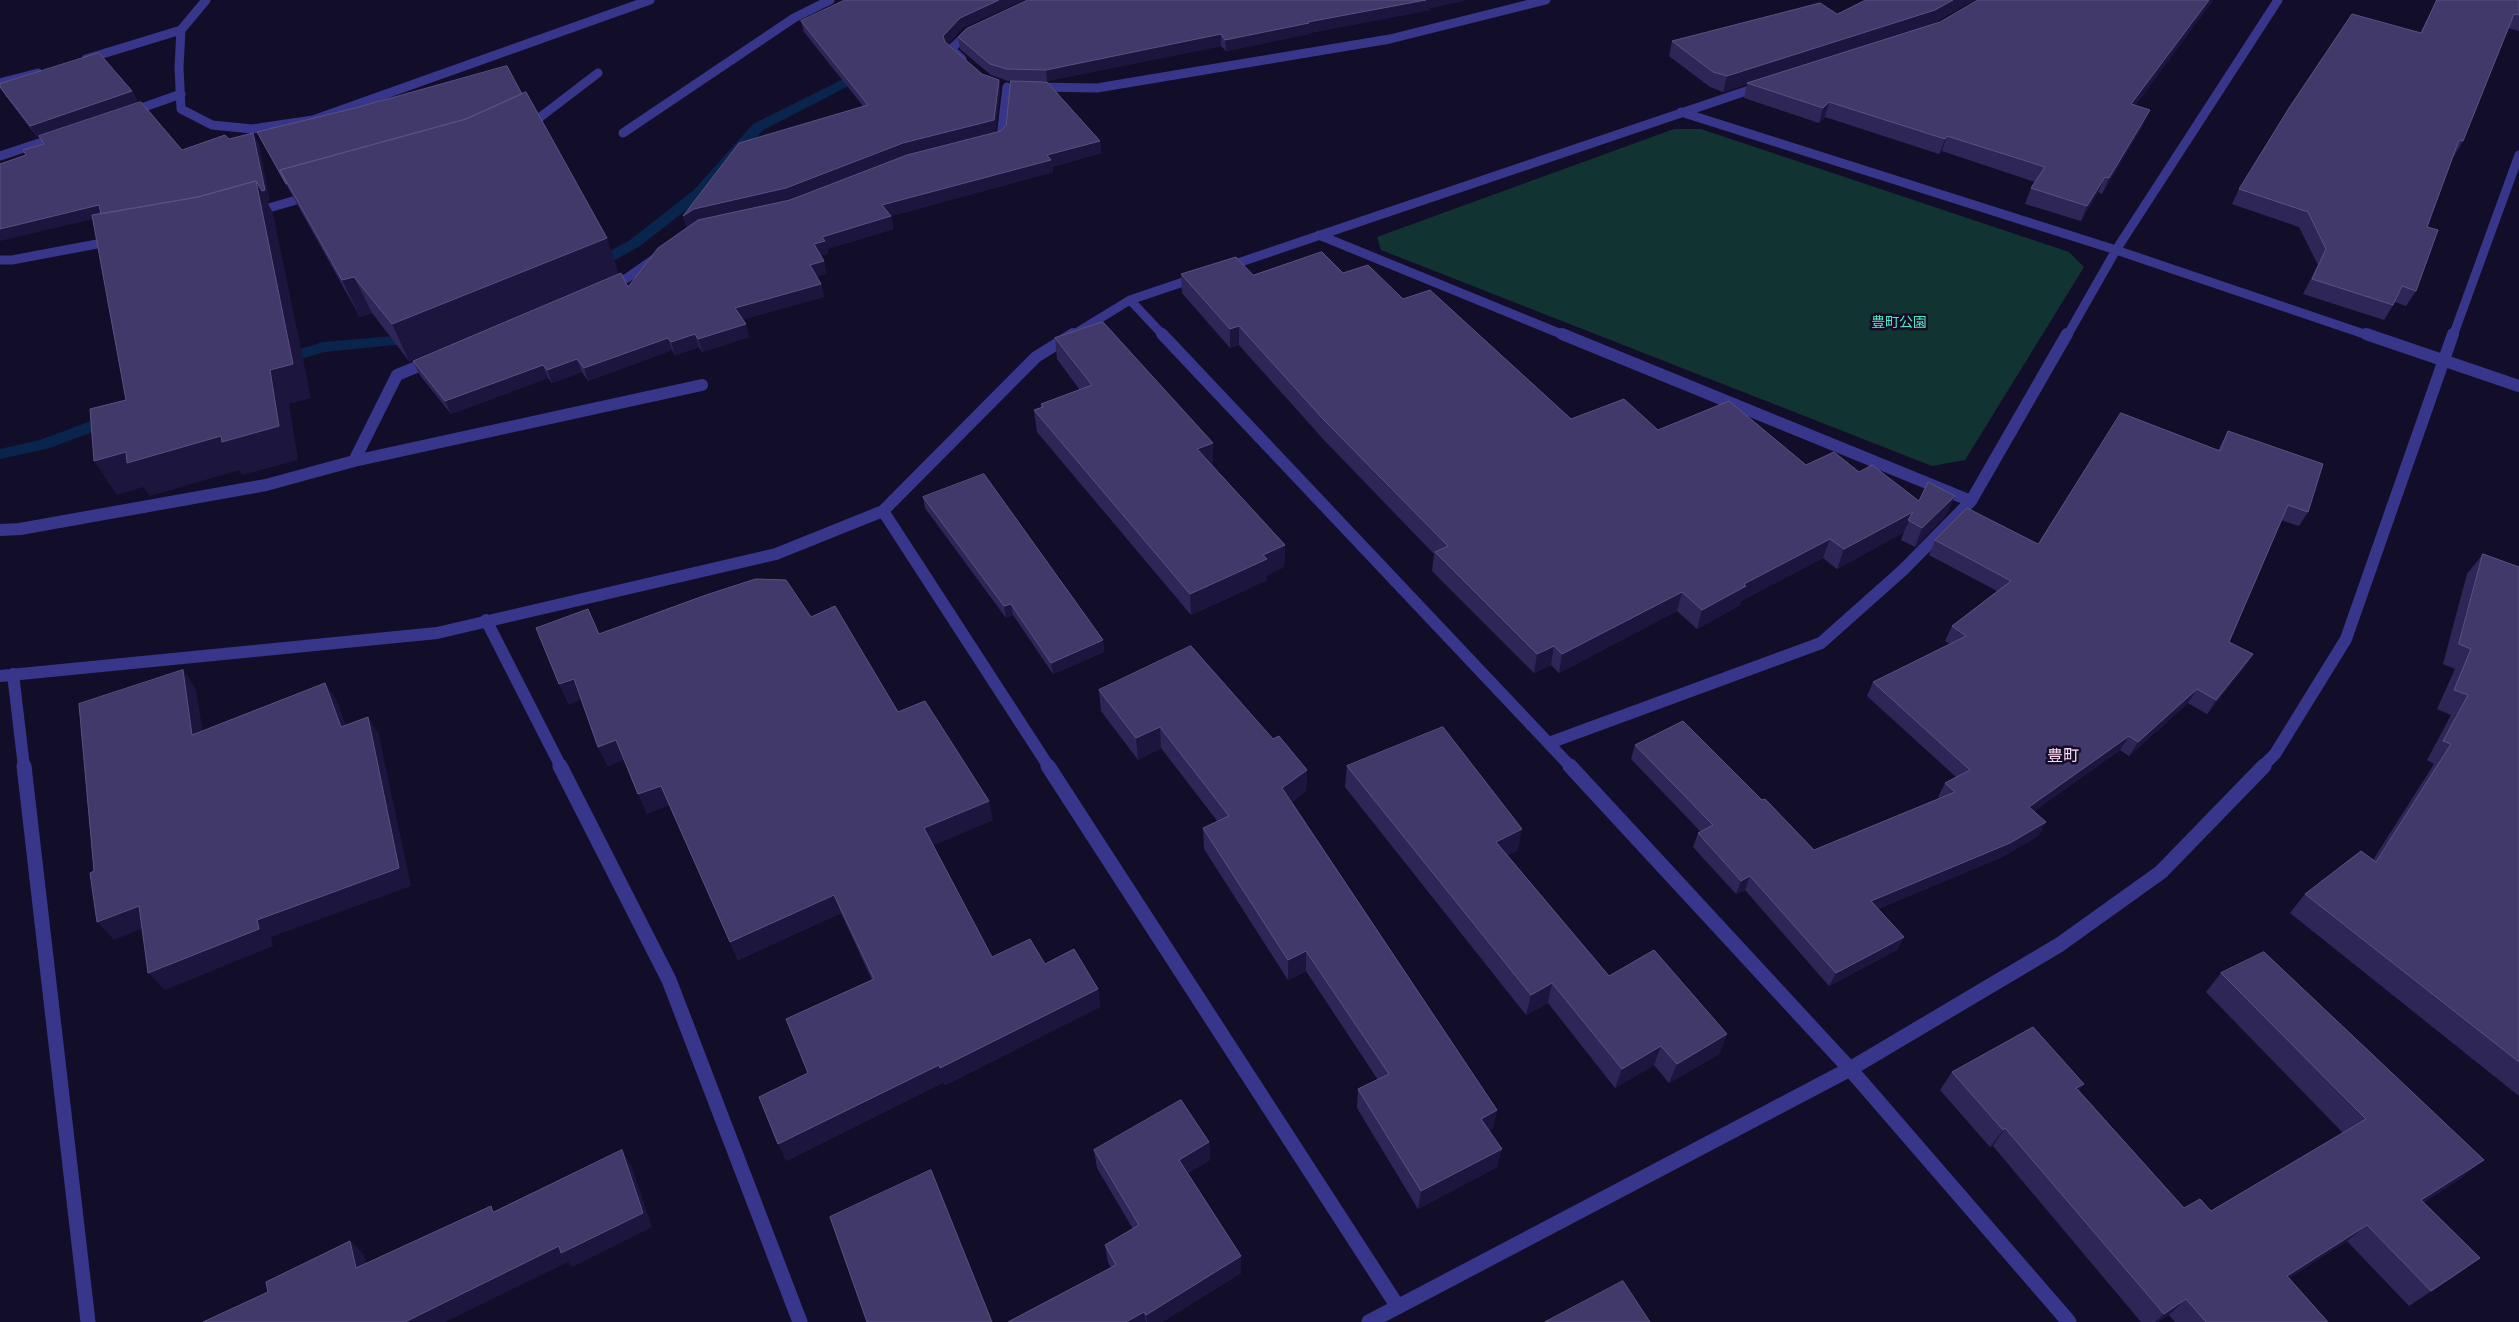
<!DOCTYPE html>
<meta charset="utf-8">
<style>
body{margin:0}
canvas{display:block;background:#120e29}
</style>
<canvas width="2519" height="1322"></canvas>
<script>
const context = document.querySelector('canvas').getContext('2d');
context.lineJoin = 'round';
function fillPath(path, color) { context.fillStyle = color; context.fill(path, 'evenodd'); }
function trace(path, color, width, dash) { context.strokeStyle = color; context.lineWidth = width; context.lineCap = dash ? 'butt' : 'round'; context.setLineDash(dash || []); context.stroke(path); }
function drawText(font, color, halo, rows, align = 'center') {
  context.font = font + ' "Space Grotesk","Noto Sans JP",sans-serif'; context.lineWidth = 5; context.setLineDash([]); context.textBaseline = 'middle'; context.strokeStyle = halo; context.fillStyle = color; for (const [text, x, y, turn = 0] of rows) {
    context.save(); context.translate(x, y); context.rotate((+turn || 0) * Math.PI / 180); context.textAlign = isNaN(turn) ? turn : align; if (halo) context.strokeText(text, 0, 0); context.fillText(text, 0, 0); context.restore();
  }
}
fillPath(new Path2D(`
 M1674,129H1701L2069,252L2084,267L1965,460L1932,466L1381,250L1377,237Z`), '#113331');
fillPath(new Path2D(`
 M866,68L872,72L870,75L763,130L704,196L640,246L595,271H585L583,268L585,265L630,240L694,190L753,124Z
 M418,334L426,339L423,342L324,352L278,366L270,361L272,358L323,342Z
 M115,412L121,413L123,417L121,421L50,448L0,459V449L40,440Z`), '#09244d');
trace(new Path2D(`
 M206,0L181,30L179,67L181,109L212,125L252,129L313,120L650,0
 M86,59L181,30
 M962,59L951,49L971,31
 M0,83L38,73
 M1035,87L1097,88L1390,39L1546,0
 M130,112L181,94
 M1681,112L2116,250L2370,336
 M526,128L598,73
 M623,133L794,18L830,0
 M991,139L1001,137L1007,87
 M0,156L57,137
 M255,212L310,196
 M1319,235L1566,336
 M0,260H12L113,241
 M1226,267L1761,86
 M610,285L627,278L657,257
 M1130,300L1164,336
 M1071,336L1130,300L1198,277
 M2067,336L2116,250L2278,0
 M2453,336L2519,155`), '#37368b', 9);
trace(new Path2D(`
 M1162,334L1571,767
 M1562,334L1971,501
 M2366,334L2519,386
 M354,461L397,375L431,361
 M883,511L1049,767
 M0,530L20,529L266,485L354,461L702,385
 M486,620L561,767
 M13,674L24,767
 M0,676L437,633L776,554L883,511L1036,357L1073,334
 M1549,743L1821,643L1903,570L1971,501L2067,334
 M2262,767L2275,754L2346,639L2453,334`), '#37368b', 12);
trace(new Path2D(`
 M24,766L88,1322
 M560,766L669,980L800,1322
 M1048,766L1398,1307
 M1570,766L1850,1069L2069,1322
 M1369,1322L1850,1069L2059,945L2161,872L2264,766`), '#37368b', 15);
fillPath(new Path2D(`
 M1028,0H1466L1430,8V10L1309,33V34L1226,51L1221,46L1047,81H1008L991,75L960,49L958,37Z
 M1974,0L1932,24L2212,0L2211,3L2135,105L2143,125L2102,194L2098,192L2081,221L2025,204L2031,188L2035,182L1942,151L1939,154L1825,117L1819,123L1744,98L1747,84L1723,92L1710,87L1669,56L1672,41L1837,14Z
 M2437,0H2519V31L2508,28L2463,141L2454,156H2453L2427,227L2416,291L2406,306L2395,302L2384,320L2303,294L2318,265L2299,227L2232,204L2239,189L2420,33Z
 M801,21L961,29L948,44L982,74L999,80L1000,91L995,132L1100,141L1101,153L1052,167L1053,172L891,216L893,229L827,249L828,253L820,256L824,261L826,274L816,276L821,284L824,297L743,319L749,337L702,352L699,347L675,355L672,350L588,381L582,372L552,383L548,378L451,414L419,374L413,361L542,306L409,361L372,313L360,317L257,132L619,274L628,287L687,228L683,216L863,106L804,32Z
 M0,87L132,91L138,102L37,137L5,95Z
 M1343,273L1403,299L1571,419L1658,430L1806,465L1859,472L1919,501L1955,496L1946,515L1915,547L1901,540L1904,532L1837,569L1823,558L1741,601L1740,605L1697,629L1677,611L1559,673L1551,665L1534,673L1432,571L1434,554L1323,439L1239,345L1230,348L1182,293L1181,274L1253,275Z
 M1055,338L1213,465H1212L1285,545L1284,567L1267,575V580L1191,615L1037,432L1034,410L1041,408V404L1080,390L1057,359Z
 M2228,431L2308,512L2299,526L2281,520L2229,642L2253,654L2243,669L2207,714L2188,703L2129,756L2120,750L2034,811L2046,822L2038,836L2002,857L1878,909L1904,937L1897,950L1829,986L1745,890L1736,894L1693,847L1698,833L1701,832L1631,759L1635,745L1762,800L1814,850L1940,798L1938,797L1945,783L1956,777L1867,696L1873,682L1950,644L1945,641L1952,626L1997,591L1929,555L1935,540L2038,544L2218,450Z
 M923,497L1103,640L1104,652L1053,674L1013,615L1006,618L925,508Z
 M2483,554L2519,567V1096L2290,913L2305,894L2373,860L2434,764L2427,760L2451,715L2437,709L2455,669L2443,664L2467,574Z
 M811,617L898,712L993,820L933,845L992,957L1045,964L1098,989L1100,1007L945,1085L944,1082L786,1161L808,1073L872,980L841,913L738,960L669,805L647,814L624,759L608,766L598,747L581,699L569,704L559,684L599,634Z
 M1099,690L1273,739L1307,770L1306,791L1292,802L1497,1110L1493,1128L1489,1130L1497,1167L1418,1209L1357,1108L1358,1089L1378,1080L1306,971L1288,980L1204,849L1203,828L1218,822L1161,748L1138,760L1101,711Z
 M1347,766L1518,850L1507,855L1609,976L1727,1034L1719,1054L1669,1083L1654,1065L1615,1088L1548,1003L1526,1015L1345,787Z
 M2221,973L2463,1177L2424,1202L2480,1258L2458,1274L2409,1306L2347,1241L2289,1278L2328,1322H2175L2169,1315L2158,1322H2141L1993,1146L1990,1147L1940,1090L1952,1072L2084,1084L2079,1090L2184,1208L2211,1211L2343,1133L2206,992Z
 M1209,1142L1210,1160L1188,1173L1241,1256V1273L1162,1322H1008L1111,1268L1108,1262L1105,1245L1133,1229L1097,1168L1094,1150Z`), '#2f2658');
fillPath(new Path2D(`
 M999,0H1024L961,29L945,47L943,36L960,18Z
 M1426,0H1466L1430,8V10L1309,33V34L1226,51L1225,40L1308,22Z
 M1953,0H1974L1930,25L1747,83V84L1723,92L1727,76Z
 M2209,0H2212L2211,3L2125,120L2131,104Z
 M1221,34V46L1047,81L1046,70Z
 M999,80L1000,91L995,132L789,200L687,228L683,216L694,209Z
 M132,91L138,102L37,137L30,126Z
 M1829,102L1825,117L1819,123L1823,108Z
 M2150,110L2143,125L2102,194L2109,178Z
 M253,133L259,144L270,201L267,202L273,213L311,398L289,404L298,460L242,475L239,470L150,496L143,487L117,495L94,461L270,370Z
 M1947,136L1942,151L1939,154L1945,139Z
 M1100,141L1101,153L1052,167L1053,172L885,218L882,205L1047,155Z
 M2105,177L2098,192L2081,221L2087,206Z
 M99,205L106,216L0,241V229Z
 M891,216L893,229L827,249L828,253L817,257L814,244L822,237Z
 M607,238L619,275L409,361L392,324Z
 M824,261L826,274L813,277L810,265Z
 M354,277L372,313L360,317L342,280Z
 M821,284L824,297L739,321L735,308Z
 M746,324L749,337L702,352L698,339Z
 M1239,326V345L1230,348V329Z
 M695,334L699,347L675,355L671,342Z
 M668,338L672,350L588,381L584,368Z
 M577,359L582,372L552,383L547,370Z
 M543,365L548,378L451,414L445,401Z
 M1213,443V465L1198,471L1197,449Z
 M1955,496L1946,515L1915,547L1922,528Z
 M1913,512L1904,532L1837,569L1844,549Z
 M1830,539L1823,558L1741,601L1740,605L1697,629L1702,610L1744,584Z
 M1285,545L1284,567L1267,575V580L1191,615L1190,594L1263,555Z
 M1682,592L1677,611L1559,673L1562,654Z
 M1011,604L1013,615L1006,618L1004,606Z
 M1103,640L1104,652L1053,674L1051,663Z
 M1554,646L1551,665L1534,673L1537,654Z
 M2253,654L2243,669L2207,714L2216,700Z
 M183,670L196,689L206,753L192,735Z
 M574,679L583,698L569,704L559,684Z
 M325,683L337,701L353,745L341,727Z
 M2197,689L2188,703L2129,756L2138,742Z
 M368,717L379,735L411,886L271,937L273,946L165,990L148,973L257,920Z
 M1160,727L1161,748L1138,760L1136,738Z
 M2129,736L2120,750L2021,821L2029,807Z
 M616,740L625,759L608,766L598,747Z
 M1307,770L1306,791L1282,809V788Z
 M661,786L669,805L647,814L638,794Z
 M989,801L993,820L929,847L924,828Z
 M2046,822L2038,836L2002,857L1864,915L1871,901Z
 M1522,829L1518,850L1492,863L1496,842Z
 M1750,876L1745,890L1736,894L1741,881Z
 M834,895L841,913L738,960L730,942Z
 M139,906L155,923L114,940L97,922Z
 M1904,937L1897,950L1829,986L1836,973Z
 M1306,951V971L1288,980V960Z
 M1552,983L1548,1003L1526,1015L1531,995Z
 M1098,989L1100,1007L945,1085L940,1068Z
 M1727,1034L1719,1054L1669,1083L1677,1064Z
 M1661,1046L1654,1065L1615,1088L1622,1069Z
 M939,1065L944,1082L786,1161L778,1144Z
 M2084,1084L2070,1101L2076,1088Z
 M1497,1110L1493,1128L1477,1137L1481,1119Z
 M2005,1128L1993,1146L1990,1147L2003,1130Z
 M1209,1142L1210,1160L1181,1178L1179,1160Z
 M1502,1149L1497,1167L1418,1209L1421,1191Z
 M622,1150L631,1165L652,1227L572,1267L568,1262L445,1322H405Z
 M2484,1160L2463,1177L2401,1216L2421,1200Z
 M2367,1225L2347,1241L2268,1291L2287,1276Z
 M350,1241L364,1255L371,1282L356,1268Z
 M1241,1256V1273L1162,1322H1147L1146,1315Z
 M2480,1258L2458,1274L2409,1306L2431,1291Z
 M2186,1299L2169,1315L2158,1322H2155L2164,1314Z
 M1144,1312L1146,1322H1126Z`), '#1c153d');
const building = new Path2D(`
 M845,0H999L960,18L943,36L945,42L982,74L999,80L994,120L903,143L786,188L694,209L683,216L739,143L868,105L801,21Z
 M1028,0H1426L1308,22L1309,23L1225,40L1221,34L1046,70L1007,69L990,64L958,37L966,29Z
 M1866,0H1953L1935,10L1727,76L1713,72L1672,41L1820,3L1837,14Z
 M1978,0H2209L2131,104L2150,110L2109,178L2105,177L2087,206L2031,188L2045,167L1947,136L1945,139L1829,102L1823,108L1747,83L1940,22Z
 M2437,0H2519V15L2514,14L2463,141L2459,140L2427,227L2438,230L2416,291L2402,286L2393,305L2312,279L2326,249L2308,212L2239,189L2289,108L2352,14L2421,33Z
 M99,53L132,91L30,126L0,87V84Z
 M507,66L522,94L466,119L280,170L287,184H286L257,132L355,108Z
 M1011,81L1047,82L1100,141L1047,155L1051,160L882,205L891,216L822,237L825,241L814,244L824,261L810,265L821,284L735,308L746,324L698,339L695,334L671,342L668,338L584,368L577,359L547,370L543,365L445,401L413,361L621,273L628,287L658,248L698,220L790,200L907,155L1001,131L1006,125Z
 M526,92L607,238L392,324L354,277L342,280L280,170L466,119Z
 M141,102L182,150L225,135L229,139L253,133L265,190L262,191L256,181L198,197L101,214L99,205L0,229V164L26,155L23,150L44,144L39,136Z
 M256,181L293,364L270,370L279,426L222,442L221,436L127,463L126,452L94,461L90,409L126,400L92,215L198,197Z
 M1322,252L1343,273L1368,265L1403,299L1430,290L1571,419L1624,399L1658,430L1729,401L1806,465L1834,452L1859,472L1872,465L1919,501L1928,482L1955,496L1922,528L1908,520L1913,512L1844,549L1830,539L1744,584L1746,586L1702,610L1682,592L1562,654L1554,646L1537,654L1435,552L1448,546L1324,420L1239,326L1230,329L1181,274L1236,257L1253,275Z
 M1103,322L1213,443L1197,449L1285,545L1263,555L1267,559L1190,594L1034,410L1043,407L1041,404L1092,385L1055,338Z
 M2121,413L2220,451L2228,431L2323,464L2308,512L2288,505L2229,642L2253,654L2216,700L2197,689L2138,742L2129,736L2029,807L2046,822L2010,843L1871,901L1904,937L1836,973L1750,876L1741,881L1698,833L1713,825L1635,745L1683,721L1762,800L1765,799L1814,850L1955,792L1945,783L1970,770L1873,682L1966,636L1952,626L2011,581L1935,540L1967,508L2038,544Z
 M984,474L1103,640L1051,663L1011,604L1004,606L923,497Z
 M2483,554L2519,567V1062L2305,894L2361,851L2376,862L2451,744L2443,741L2468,695L2454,690L2471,649L2459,644Z
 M756,579L786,580L811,617L835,606L898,712L925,701L989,801L924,828L992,957L1030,939L1045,964L1074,949L1098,989L940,1068L939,1065L778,1144L759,1097L808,1073L786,1019L874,979L834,895L730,942L661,786L638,794L616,740L598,747L574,679L559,684L536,628L588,609L599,634L706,595Z
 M1191,646L1273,739L1279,736L1307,770L1282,788L1497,1110L1481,1119L1502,1149L1421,1191L1358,1089L1389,1074L1306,951L1288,960L1203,828L1229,816L1160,727L1136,738L1099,690Z
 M183,670L192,735L325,683L341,727L368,717L399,868L257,920L259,929L148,973L139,906L97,922L90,873L94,871L79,704Z
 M1443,727L1522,829L1496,842L1609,976L1654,950L1727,1034L1677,1064L1661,1046L1622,1069L1552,983L1531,995L1347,766Z
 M2264,952L2484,1160L2421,1200L2480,1258L2431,1291L2367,1225L2287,1276L2328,1322H2206L2186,1299L2164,1314L2005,1128L2003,1130L1952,1072L2033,1027L2084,1084L2076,1088L2184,1208L2200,1199L2211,1211L2366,1119L2221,973Z
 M1181,1100L1209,1142L1179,1160L1241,1256L1146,1315L1144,1312L1126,1322H1008L1116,1265L1105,1245L1139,1225L1094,1150Z
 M622,1150L643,1213L561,1253L559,1246L405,1322H203L268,1292L266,1282L350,1241L356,1268L491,1206L493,1212Z
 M931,1170L992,1322H867L830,1217Z
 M1623,1281L1650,1322H1545Z`);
fillPath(building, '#41396a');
trace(building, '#595281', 1);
drawText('14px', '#59e8c0', '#120e29', [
 ["豊町公園",1899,323]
]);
drawText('16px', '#ffd8f2', '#120e29', [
 ["豊町",2063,757]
]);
</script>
